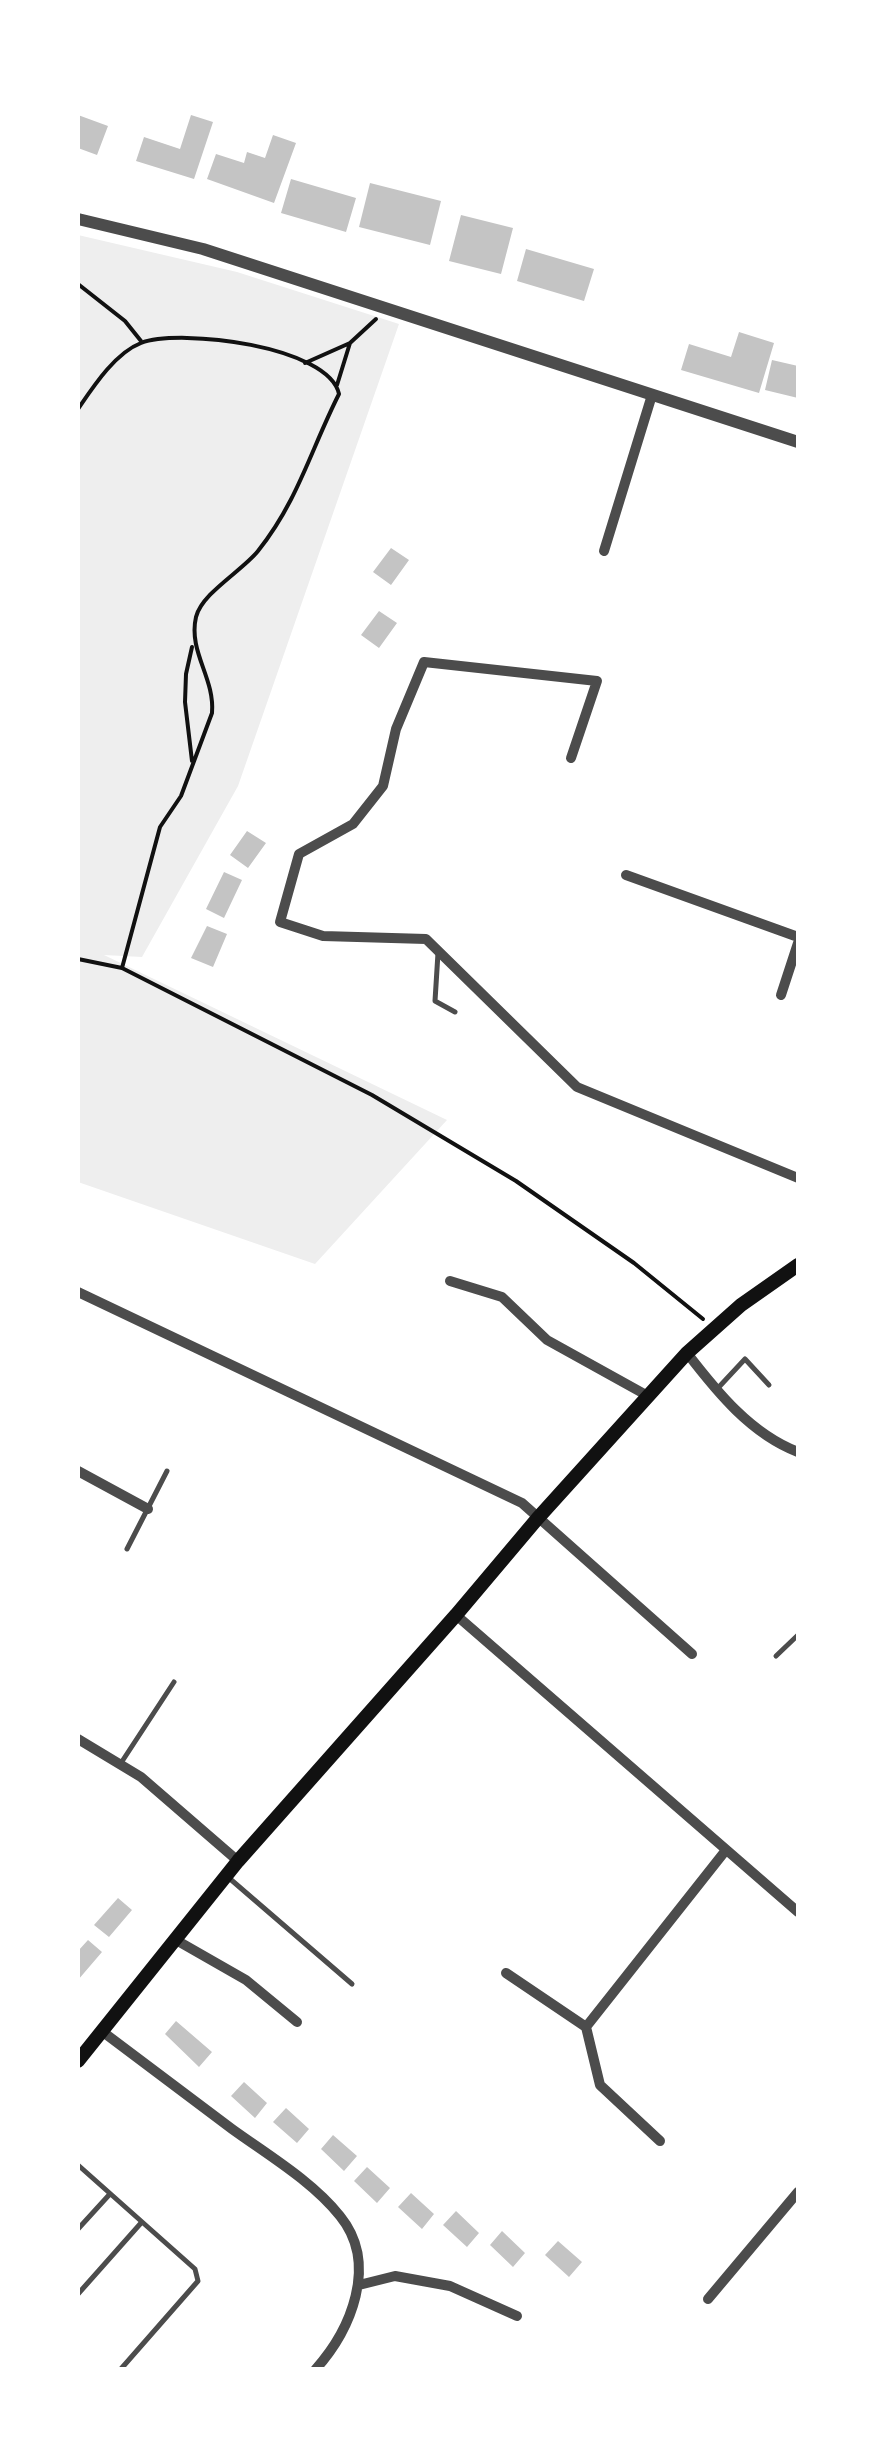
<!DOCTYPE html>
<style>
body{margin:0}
#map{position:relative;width:876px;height:2447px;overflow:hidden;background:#fff;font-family:"Asap Condensed",sans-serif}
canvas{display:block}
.frame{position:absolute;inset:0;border:80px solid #fff;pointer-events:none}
</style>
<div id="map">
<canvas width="876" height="2447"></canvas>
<div class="frame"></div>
</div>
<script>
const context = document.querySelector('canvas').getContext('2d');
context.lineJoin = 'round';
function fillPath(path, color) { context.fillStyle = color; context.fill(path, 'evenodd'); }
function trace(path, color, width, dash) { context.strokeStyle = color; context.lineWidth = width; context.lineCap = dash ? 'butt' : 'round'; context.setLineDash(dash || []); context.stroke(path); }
fillPath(new Path2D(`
 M78,235L237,272L399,324L238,786L142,957L104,955L447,1120L315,1264L78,1182Z`), '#eee');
fillPath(new Path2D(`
 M78,115L108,126L97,155L78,148Z
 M191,115L213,122L194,179L136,161L144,137L180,149Z
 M273,135L296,143L274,203L207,179L216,154L244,163L247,152L265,158Z
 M291,179L356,198L346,232L281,213Z
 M370,183L441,201L430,245L359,227Z
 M461,215L513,228L501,274L449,261Z
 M526,249L594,269L584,301L517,281Z
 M739,332L774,343L759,393L681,370L689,344L731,357Z
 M772,360L798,366V398L765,390Z
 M391,548L409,560L391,585L373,572Z
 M379,611L397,623L379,648L361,635Z
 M247,831L266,843L248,868L230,855Z
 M224,872L242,880L224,918L206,909Z
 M207,926L227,934L213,967L191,958Z
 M118,1898L132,1910L109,1937L94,1925Z
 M88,1940L102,1952L78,1980V1951Z
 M176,2021L212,2052L199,2067L165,2034Z
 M244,2082L267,2103L255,2118L231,2096Z
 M286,2108L309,2129L297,2143L273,2122Z
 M333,2135L357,2156L344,2171L321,2149Z
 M367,2167L390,2188L377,2203L354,2181Z
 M411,2193L434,2214L422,2229L398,2207Z
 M456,2211L479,2233L467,2247L443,2225Z
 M502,2231L525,2253L513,2267L490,2245Z
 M558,2241L582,2262L569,2277L545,2255Z`), '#c4c4c4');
trace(new Path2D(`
 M78,284L125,321L141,341
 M305,363L350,343
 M337,385L350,343L376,319
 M78,409C93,387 115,353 141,343C180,328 329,346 339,394C311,449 298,501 258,551C242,571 202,593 196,617C188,652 215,678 212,713L181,796L160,827L122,968
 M192,761L185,702L186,674L192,647
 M78,959L122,968L372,1095L516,1181L634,1263L703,1319`), '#111', 4);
trace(new Path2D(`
 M438,953L435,1001L455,1012
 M718,1388L745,1359L769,1385
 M127,1549L167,1471
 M776,1656L798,1635
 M121,1763L174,1682
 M229,1878L352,1984
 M78,2165L195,2269L198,2281L120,2370
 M78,2229L109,2195
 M78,2294L141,2223`), '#4c4c4c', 5);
trace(new Path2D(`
 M604,551L652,395
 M571,758L597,681L424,662L396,729L383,786L353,824L299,854L280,922L323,936L426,939L577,1087L798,1178
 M626,875L798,937
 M781,995L798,943
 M450,1281L502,1297L547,1340L648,1396
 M78,1292L522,1503L692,1654
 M687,1353C717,1392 751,1434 798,1452
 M78,1471L148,1509
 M456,1615L798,1912
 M78,1739L141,1777L238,1861
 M176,1940L246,1980L297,2022
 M506,1973L586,2027
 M103,2032C146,2064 189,2097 232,2129C268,2155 312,2181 340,2216C379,2264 351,2330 315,2370
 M660,2141L600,2085L586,2027L726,1850
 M359,2285L395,2276L450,2286L517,2316
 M708,2299L798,2192`), '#4c4c4c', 10);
trace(new Path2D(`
 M78,219L203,249L798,442`), '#4c4c4c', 12);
trace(new Path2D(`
 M78,2061L238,1861L456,1615L537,1519L687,1353L741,1305L798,1265`), '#111', 14);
</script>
